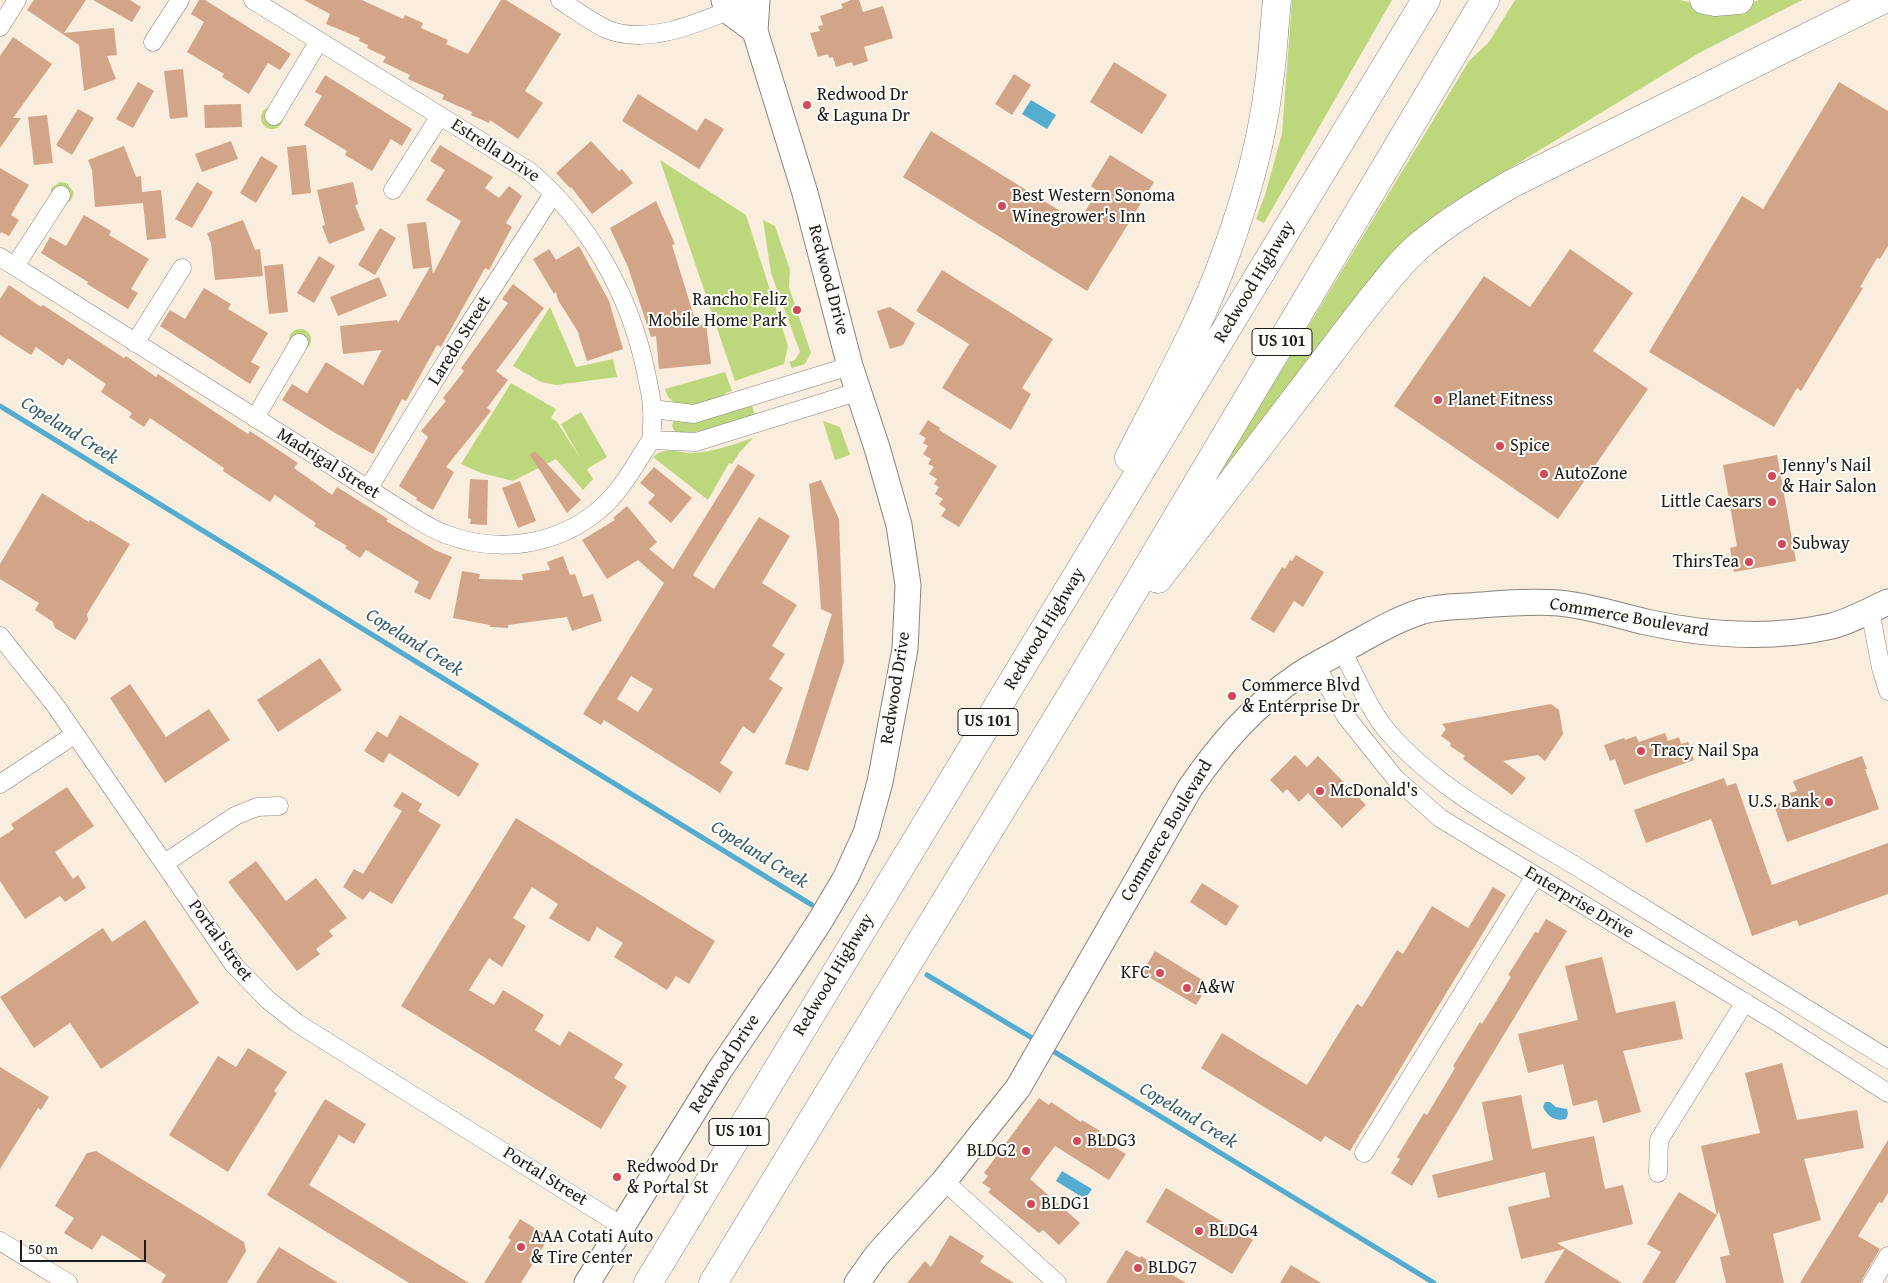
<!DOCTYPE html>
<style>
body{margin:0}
#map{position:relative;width:1888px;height:1283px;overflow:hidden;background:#f9eddd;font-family:"Gentium Book Plus",serif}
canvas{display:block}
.scale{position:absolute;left:20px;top:1240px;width:126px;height:22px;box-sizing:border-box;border:2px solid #1c1c1c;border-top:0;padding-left:6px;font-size:15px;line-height:18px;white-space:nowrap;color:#1c1c1c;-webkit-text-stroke:4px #fdfcf7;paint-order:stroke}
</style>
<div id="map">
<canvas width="1888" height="1283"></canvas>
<div class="scale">50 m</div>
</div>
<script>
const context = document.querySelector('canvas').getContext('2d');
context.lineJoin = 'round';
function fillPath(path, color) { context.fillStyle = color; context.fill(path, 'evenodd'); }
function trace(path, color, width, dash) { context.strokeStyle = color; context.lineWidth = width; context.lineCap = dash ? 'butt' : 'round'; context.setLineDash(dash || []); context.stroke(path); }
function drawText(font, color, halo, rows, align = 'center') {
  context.font = font + ' "Gentium Book Plus",serif'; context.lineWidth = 4; context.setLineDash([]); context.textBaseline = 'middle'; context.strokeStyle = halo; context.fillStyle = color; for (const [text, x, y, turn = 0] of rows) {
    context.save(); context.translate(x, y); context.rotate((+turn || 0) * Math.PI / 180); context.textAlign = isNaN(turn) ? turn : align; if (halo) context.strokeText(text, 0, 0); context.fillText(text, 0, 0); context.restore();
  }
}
fillPath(new Path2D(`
 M1292,0H1392L1264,223L1256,219L1265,195L1282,134Z
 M1515,0H1680L1712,8L1742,6L1759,0H1802L1699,53L1443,209L1393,253L1222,480L1217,477L1469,61L1489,42Z
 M261 118a11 11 0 1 1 22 0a11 11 0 1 1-22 0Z
 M660,160L746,215L788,346L784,364L735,381Z
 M60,182L67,183L74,193L71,200L65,205L51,196V188Z
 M763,220L775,226L790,270L789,287L811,353L805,364L792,368L789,362L795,360L800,352L771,273Z
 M550,307L576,367L613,359L617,377L556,385L541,382L513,366Z
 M289 340a11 11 0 1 1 22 0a11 11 0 1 1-22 0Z
 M725,372L732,391L725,393L726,398C707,403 672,417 665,389Z
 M511,383L556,409L551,418L557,422L581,459L561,424L581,412L607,457L587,469L593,479L583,490L556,459L513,481L481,473L461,464Z
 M751,403L755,415C728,425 706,433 677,433C671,428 670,422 678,419Z
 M823,421L840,427L850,455L835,460Z
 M753,438L739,453L732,464L729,463L708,500L653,457C665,446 677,453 691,453C712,453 733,444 753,438Z`), '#bdd77c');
fillPath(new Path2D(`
 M1031,100L1056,115L1047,129L1022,114Z
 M1545,1102H1550L1556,1107L1567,1109L1568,1114L1566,1119C1555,1122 1547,1116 1543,1107Z
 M1062,1171L1092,1189L1085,1199L1056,1181Z`), '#54acd1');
trace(new Path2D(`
 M0,406L812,905
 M927,975L1037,1041
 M1048,1048L1434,1283`), '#54acd1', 5);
fillPath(new Path2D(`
 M34,0H86L64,33L114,28L117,55L107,56L116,79L84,91L79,45L27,10Z
 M93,0H130L141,7L132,22Z
 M199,0H205L291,54L280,70L268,63L249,94L222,77L224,74L187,52L204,22L191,14Z
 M304,0H362L403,19L405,15L423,23L421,28L448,40L446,44L468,54L501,0H506L561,34L525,91L543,103L518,139L490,120L489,123L471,115L472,112L442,99L444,95L408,79L410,75L383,62L386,57L367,48L368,45L359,41L360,38L326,24L330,14Z
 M851,0H859L863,12L883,6L893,38L864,47L868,61L853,66L852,62L836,67L833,57L829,58L828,54L818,57L810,33L820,31L818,26L823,25L820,16L843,8L841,4Z
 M13,37L52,64L13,118H21L0,148V56Z
 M1114,62L1167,95L1142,134L1090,102Z
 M183,69L188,117L170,119L164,71Z
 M1014,74L1031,85L1012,115L995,104Z
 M325,75L412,129L402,146L391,139L372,171L345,155L347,151L304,125L322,96L315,92Z
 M138,82L154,91L133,128L116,119Z
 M1839,82L1888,111V246L1880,259L1877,258L1860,287L1863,288L1801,391L1797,388L1774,427L1649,352L1742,196L1763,209Z
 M638,94L697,131L705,118L724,129L699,169L622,121Z
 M241,104L242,127L205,128L204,105Z
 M78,109L94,118L72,155L56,145Z
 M47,115L53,163L34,165L28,117Z
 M931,131L1078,222L1098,191L1091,186L1110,155L1154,182L1087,291L903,177Z
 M231,141L238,159L202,172L195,154Z
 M591,141L619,171L622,169L633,183L592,214L571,187L570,188L556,173Z
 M306,145L311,193L292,195L287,147Z
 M440,145L493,177L485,188L499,198L509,186L522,196L506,223L512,227L489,270L485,268L441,347L437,345L406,401L402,399L373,454L335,433L282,400L292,384L307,393L326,362L363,385L382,350L343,354L340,326L397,320L398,323L430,267L413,269L407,224L426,222L433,274L461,221L426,200L445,170L430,161Z
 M124,146L136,177L141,176L142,192L161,190L166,238L147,240L143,203L95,207L92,170L88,160Z
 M261,156L278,166L256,203L240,193Z
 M0,168L29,185L11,215L19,220L9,236L1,232L0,234Z
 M197,182L213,192L192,228L175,219Z
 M353,182L358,204L355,205L365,230L329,244L322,226L325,225L317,190Z
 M656,201L675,244L672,245L697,326L706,323L711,364L659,369L656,336L651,337L628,267L610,228Z
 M84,215L111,231L109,235L149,259L131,289L138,293L128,309L87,284L88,282L41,253L50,237L66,246Z
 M243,220L255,250L260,249L263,276L215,280L211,243L207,233Z
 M380,228L396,238L375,275L358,265Z
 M579,246L609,301L623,349L587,361L578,333L580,335L558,300L556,292L554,294L533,259L549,249L556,260Z
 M1570,249L1633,293L1593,351L1648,389L1558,519L1394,406L1484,276L1530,307Z
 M319,256L335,266L314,303L297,293Z
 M283,264L288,312L269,314L264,266Z
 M942,270L1053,339L1022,388L1031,394L1011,430L942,388L969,344L916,311Z
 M379,277L387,296L338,316L330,297Z
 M513,284L544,308L496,371L508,380L487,408L491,411L446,467L454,472L433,510L416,500L417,498L399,486L428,437L421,431L446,401L443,398L464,371L461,368L508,303L502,299Z
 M9,285L41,307L43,305L124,358L126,356L156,377L158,374L248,434L250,431L298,463L294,468L332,495L337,487L388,519L386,521L435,550L452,557L430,600L414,592L419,582L366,550L360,558L345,548L347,546L314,526L316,523L275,495L270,502L223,471L224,468L150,418L144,427L129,417L132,413L101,392L106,384L68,358L63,366L36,347L31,355L0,335V299Z
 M204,288L231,304L228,309L268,333L251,362L260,367L250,384L160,326L170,310L185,319Z
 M890,307L915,323L903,345L890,349L877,311Z
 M928,420L940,428L939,430L997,466L959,527L941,516L946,509L939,504L943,499L935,494L939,487L934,484L937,479L929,474L934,467L928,464L931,459L923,454L928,446L923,443L926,438L919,434Z
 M535,451L581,500L567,513L530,455Z
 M1777,455L1796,561L1734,572L1730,548L1737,546L1723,465Z
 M738,464L755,475L693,575L714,589L759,517L790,536L762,583L797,605L772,646L785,654L769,679L783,688L754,734L743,726L720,763L733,772L720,793L604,720L601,725L583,714L664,583L638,560L607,579L582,540L615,520L613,518L627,506L657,542L649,549L673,569ZM631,676L653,689L638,712L617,699Z
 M654,467L692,498L671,523L648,503L655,495L640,483Z
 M470,479L488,480L487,525L470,524L471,519L468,518Z
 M821,480L839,519L844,662L808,771L785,764L832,614L821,609L817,553L809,484Z
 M520,481L536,521L518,528L502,488Z
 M42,493L89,522L90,520L130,544L87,614L88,620L75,640L55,628L53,622L35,610L39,603L0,579V564Z
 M1296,555L1324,572L1303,607L1294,601L1274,633L1250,619L1282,567L1285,569L1290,560L1292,561Z
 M563,556L570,575L575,574L583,597L593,594L602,621L572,631L567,617L508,625V628L490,627V625L453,618L462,571L480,574L479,579L523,580L522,574L550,570L547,562Z
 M320,658L342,690L278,732L257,700Z
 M130,684L166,737L209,709L230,740L165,783L110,698Z
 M1551,704L1559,710L1563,734L1545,761L1538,755L1503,761L1526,778L1512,795L1463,759L1465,756L1450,746L1451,743L1441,736L1446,729L1442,724Z
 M400,715L479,764L459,797L389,753L383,763L364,751L377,731L387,737Z
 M1665,733L1668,741L1679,737L1681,744L1688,742L1694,760L1624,785L1615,759L1610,761L1604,745L1624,738L1625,740L1636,736L1639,742Z
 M1295,755L1307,767L1318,756L1366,805L1342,828L1308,793L1299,802L1287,789L1283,793L1270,780Z
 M1862,756L1867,769H1865L1879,809L1787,842L1774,805L1791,799L1789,793L1797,791L1793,781Z
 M1724,778L1727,786L1736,783L1772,885L1888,843V894L1799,926L1797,920L1752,936L1711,819L1646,843L1634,810Z
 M67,787L94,826L55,852L73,879L78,875L86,888L65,902L60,896L25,919L0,881V838L14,829L11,824Z
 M402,792L422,804L418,811L441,825L392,904L370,891L363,900L343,887L354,869L363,874L402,811L393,806Z
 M516,818L715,941L689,984L676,976L667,990L614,957L623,943L597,927L589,942L549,918L558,904L532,887L513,918L526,926L502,967L489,958L469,990L494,1005L503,990L544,1015L535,1030L560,1046L569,1031L623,1064L614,1078L627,1086L601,1129L401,1006Z
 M256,861L286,901L316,878L347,918L329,931L333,936L316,949L320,954L297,971L228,882Z
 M1202,883L1239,906L1226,926L1190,902Z
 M1493,887L1506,895L1350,1151L1325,1136L1321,1142L1201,1068L1222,1033L1307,1085L1357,1004L1362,1007L1397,950L1403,954L1432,906L1468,928Z
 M1546,919L1567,931L1412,1186L1391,1173L1400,1159L1397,1157L1424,1113L1427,1115L1455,1068L1453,1066L1480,1022L1482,1024L1511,977L1508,975L1535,932L1538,933Z
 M145,920L199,1003L101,1069L70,1023L34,1048L0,997L103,928L112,942Z
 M1155,951L1204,981L1201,987L1205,990L1196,1005L1142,973Z
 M1602,957L1616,1013L1675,1001L1683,1039L1623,1051L1641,1112L1603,1123L1597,1100L1573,1106L1563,1064L1528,1073L1518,1034L1578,1020L1565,966Z
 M248,1048L287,1072L274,1091L277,1093L228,1172L169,1135L218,1056L236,1067Z
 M1782,1063L1797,1120L1857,1110L1864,1148L1804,1159L1821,1220L1773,1234L1784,1283H1726L1720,1257L1730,1255L1719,1211L1717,1215L1701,1146L1760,1133L1745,1073Z
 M0,1067L49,1097L41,1110L38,1108L0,1169Z
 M1521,1095L1532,1149L1594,1136L1605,1189L1623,1185L1633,1224L1557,1243L1622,1283H1544L1565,1249L1521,1259L1508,1207L1550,1197L1545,1172L1438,1198L1432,1175L1493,1160L1482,1102Z
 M1039,1098L1049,1105L1051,1102L1081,1122L1082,1120L1100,1131L1098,1133L1108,1139L1106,1142L1126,1154L1109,1180L1055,1146L1030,1179L1080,1223L1059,1245L1043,1230L1039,1233L988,1192L991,1189L982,1183L988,1176L984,1173Z
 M325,1099L366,1124L354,1144L339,1135L309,1185L469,1283H409L267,1195Z
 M1888,1140V1193L1882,1203L1879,1202L1858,1236L1880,1249L1863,1278L1861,1283H1800Z
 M96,1151L244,1242L246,1251L227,1283H161L166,1275L102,1235L92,1250L64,1233L74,1218L55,1206L87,1153Z
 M1166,1188L1253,1240L1232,1274L1146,1222Z
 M1679,1192L1717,1215L1675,1283H1642L1661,1252L1647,1244Z
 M520,1219L549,1237L521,1283H484L511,1240L508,1238Z
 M950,1235L984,1256L980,1262L1014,1283H907L925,1261L931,1267Z
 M279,1247L338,1283H256Z
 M1126,1250L1140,1258L1141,1256L1186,1283H1106Z
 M1291,1265L1321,1283H1280Z`), '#d2a488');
const street = new Path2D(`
 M253,0L529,171C589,221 630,295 646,372C648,384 652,397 652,409C653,420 652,430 651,440
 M560,0C575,10 590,21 606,29C652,48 711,17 754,0
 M0,27L17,0
 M153,42L180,0
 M274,116L319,41
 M393,190L440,116
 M0,257L405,512C418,520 431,529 445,534C497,554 556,546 599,510C621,492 636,463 651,440
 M15,266L61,195
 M135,343L182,268
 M652,409L694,414L850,366
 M255,418L299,343
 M651,440L696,442L860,391
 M368,489L461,337L553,194
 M1870,610L1881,668L1888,691
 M0,636L55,705L234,965L268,1000L297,1023L622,1226
 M1342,651C1356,676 1370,712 1389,733C1441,792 1513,828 1579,868C1682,932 1786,995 1888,1059
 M1315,665L1347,718L1395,778L1440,818L1777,1022L1888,1093
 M0,784L74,735
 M165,863L235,816L257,807L279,806
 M1364,1153L1535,876
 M1658,1173L1659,1140L1745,1002
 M944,1181L1057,1283
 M0,1241L68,1283
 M1872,1283L1888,1256`);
const secondary = new Path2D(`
 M724,0L727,10L755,31
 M587,1283L719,1071L790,967L820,921L846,877L866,833L880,782L905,649L908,585L899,525L878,451L850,366L805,193L755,31L757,0
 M857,1283L877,1255L944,1181L1018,1088L1190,788C1221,743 1253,706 1299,675C1315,664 1333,656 1350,646C1374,633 1397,619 1423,611C1442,606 1462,607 1481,605C1507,603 1532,601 1559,603C1589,606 1617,615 1646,622C1705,635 1767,640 1827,627C1845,624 1870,610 1888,602`);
const highway = new Path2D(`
 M1704,0L1715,2L1739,0
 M1129,458C1162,392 1200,326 1225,256C1245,202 1262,140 1269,83C1273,56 1274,28 1277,0
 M1158,579L1363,310C1381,288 1398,264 1419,246C1447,222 1479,203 1511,184L1882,0
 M648,1283L1426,0
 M713,1283L1078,684L1485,0`);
trace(street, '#8a847c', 19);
trace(secondary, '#8a847c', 27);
trace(highway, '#8a847c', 29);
trace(street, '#fff', 18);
trace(secondary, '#fff', 25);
trace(highway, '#fff', 28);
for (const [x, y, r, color] of [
 [807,105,5,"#d1495b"],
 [1002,206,5,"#d1495b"],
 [797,310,5,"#d1495b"],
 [1438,400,5,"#d1495b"],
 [1500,446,5,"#d1495b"],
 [1544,474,5,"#d1495b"],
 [1772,476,5,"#d1495b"],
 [1772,502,5,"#d1495b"],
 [1782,544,5,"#d1495b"],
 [1749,562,5,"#d1495b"],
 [1232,696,5,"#d1495b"],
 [1641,751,5,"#d1495b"],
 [1320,791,5,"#d1495b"],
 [1829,802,5,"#d1495b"],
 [1160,973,5,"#d1495b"],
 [1187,988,5,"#d1495b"],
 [1077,1141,5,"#d1495b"],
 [1026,1151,5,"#d1495b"],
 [617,1177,5,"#d1495b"],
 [1031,1204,5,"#d1495b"],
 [1199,1231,5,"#d1495b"],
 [521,1247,5,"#d1495b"],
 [1138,1268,5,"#d1495b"]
]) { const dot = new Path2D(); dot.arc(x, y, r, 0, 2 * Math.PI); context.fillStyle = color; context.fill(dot); trace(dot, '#fdfcf7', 2); }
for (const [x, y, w] of [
 [1282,342,60],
 [988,722,60],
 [739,1132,60]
]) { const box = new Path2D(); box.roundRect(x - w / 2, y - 13.5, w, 27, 4); context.fillStyle = '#fdfcf7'; context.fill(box); trace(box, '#1c1c1c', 1); }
drawText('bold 16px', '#1c1c1c', null, [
 ["US 101",1282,342],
 ["US 101",988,722],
 ["US 101",739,1132]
]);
drawText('18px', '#1c1c1c', '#fdfcf7', [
 ["Redwood Dr",817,95],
 ["& Laguna Dr",817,116],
 ["Best Western Sonoma",1012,196],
 ["Winegrower's Inn",1012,217],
 ["Rancho Feliz",787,300,"right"],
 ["Mobile Home Park",787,321,"right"],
 ["Planet Fitness",1448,400],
 ["Spice",1510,446],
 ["Jenny's Nail",1782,466],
 ["& Hair Salon",1782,487],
 ["AutoZone",1554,474],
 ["Little Caesars",1762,502,"right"],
 ["Subway",1792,544],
 ["ThirsTea",1739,562,"right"],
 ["Commerce Blvd",1242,686],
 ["& Enterprise Dr",1242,707],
 ["Tracy Nail Spa",1651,751],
 ["McDonald's",1330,791],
 ["U.S. Bank",1819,802,"right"],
 ["KFC",1150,973,"right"],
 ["A&W",1197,988],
 ["BLDG3",1087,1141],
 ["BLDG2",1016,1151,"right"],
 ["Redwood Dr",627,1167],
 ["& Portal St",627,1188],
 ["BLDG1",1041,1204],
 ["BLDG4",1209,1231],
 ["AAA Cotati Auto",531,1237],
 ["& Tire Center",531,1258],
 ["BLDG7",1148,1268]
], 'left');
drawText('18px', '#1c1c1c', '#fdfcf7', [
 ["Estrella Drive",495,151,33],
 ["Redwood Drive",828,280,75],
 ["Redwood Highway",1255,282,-59],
 ["Laredo Street",460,341,-58],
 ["Madrigal Street",328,464,32],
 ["Commerce Boulevard",1629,618,10],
 ["Redwood Highway",1045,629,-59],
 ["Redwood Drive",896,688,-81],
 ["Commerce Boulevard",1167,831,-59],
 ["Enterprise Drive",1579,903,31],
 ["Portal Street",220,941,54],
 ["Redwood Highway",834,975,-59],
 ["Redwood Drive",725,1064,-57],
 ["Portal Street",545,1177,32]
]);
drawText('italic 19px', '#355d6d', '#fdfcf7', [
 ["Copeland Creek",69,431,32],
 ["Copeland Creek",414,643,32],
 ["Copeland Creek",759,855,32],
 ["Copeland Creek",1188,1116,31]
]);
</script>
